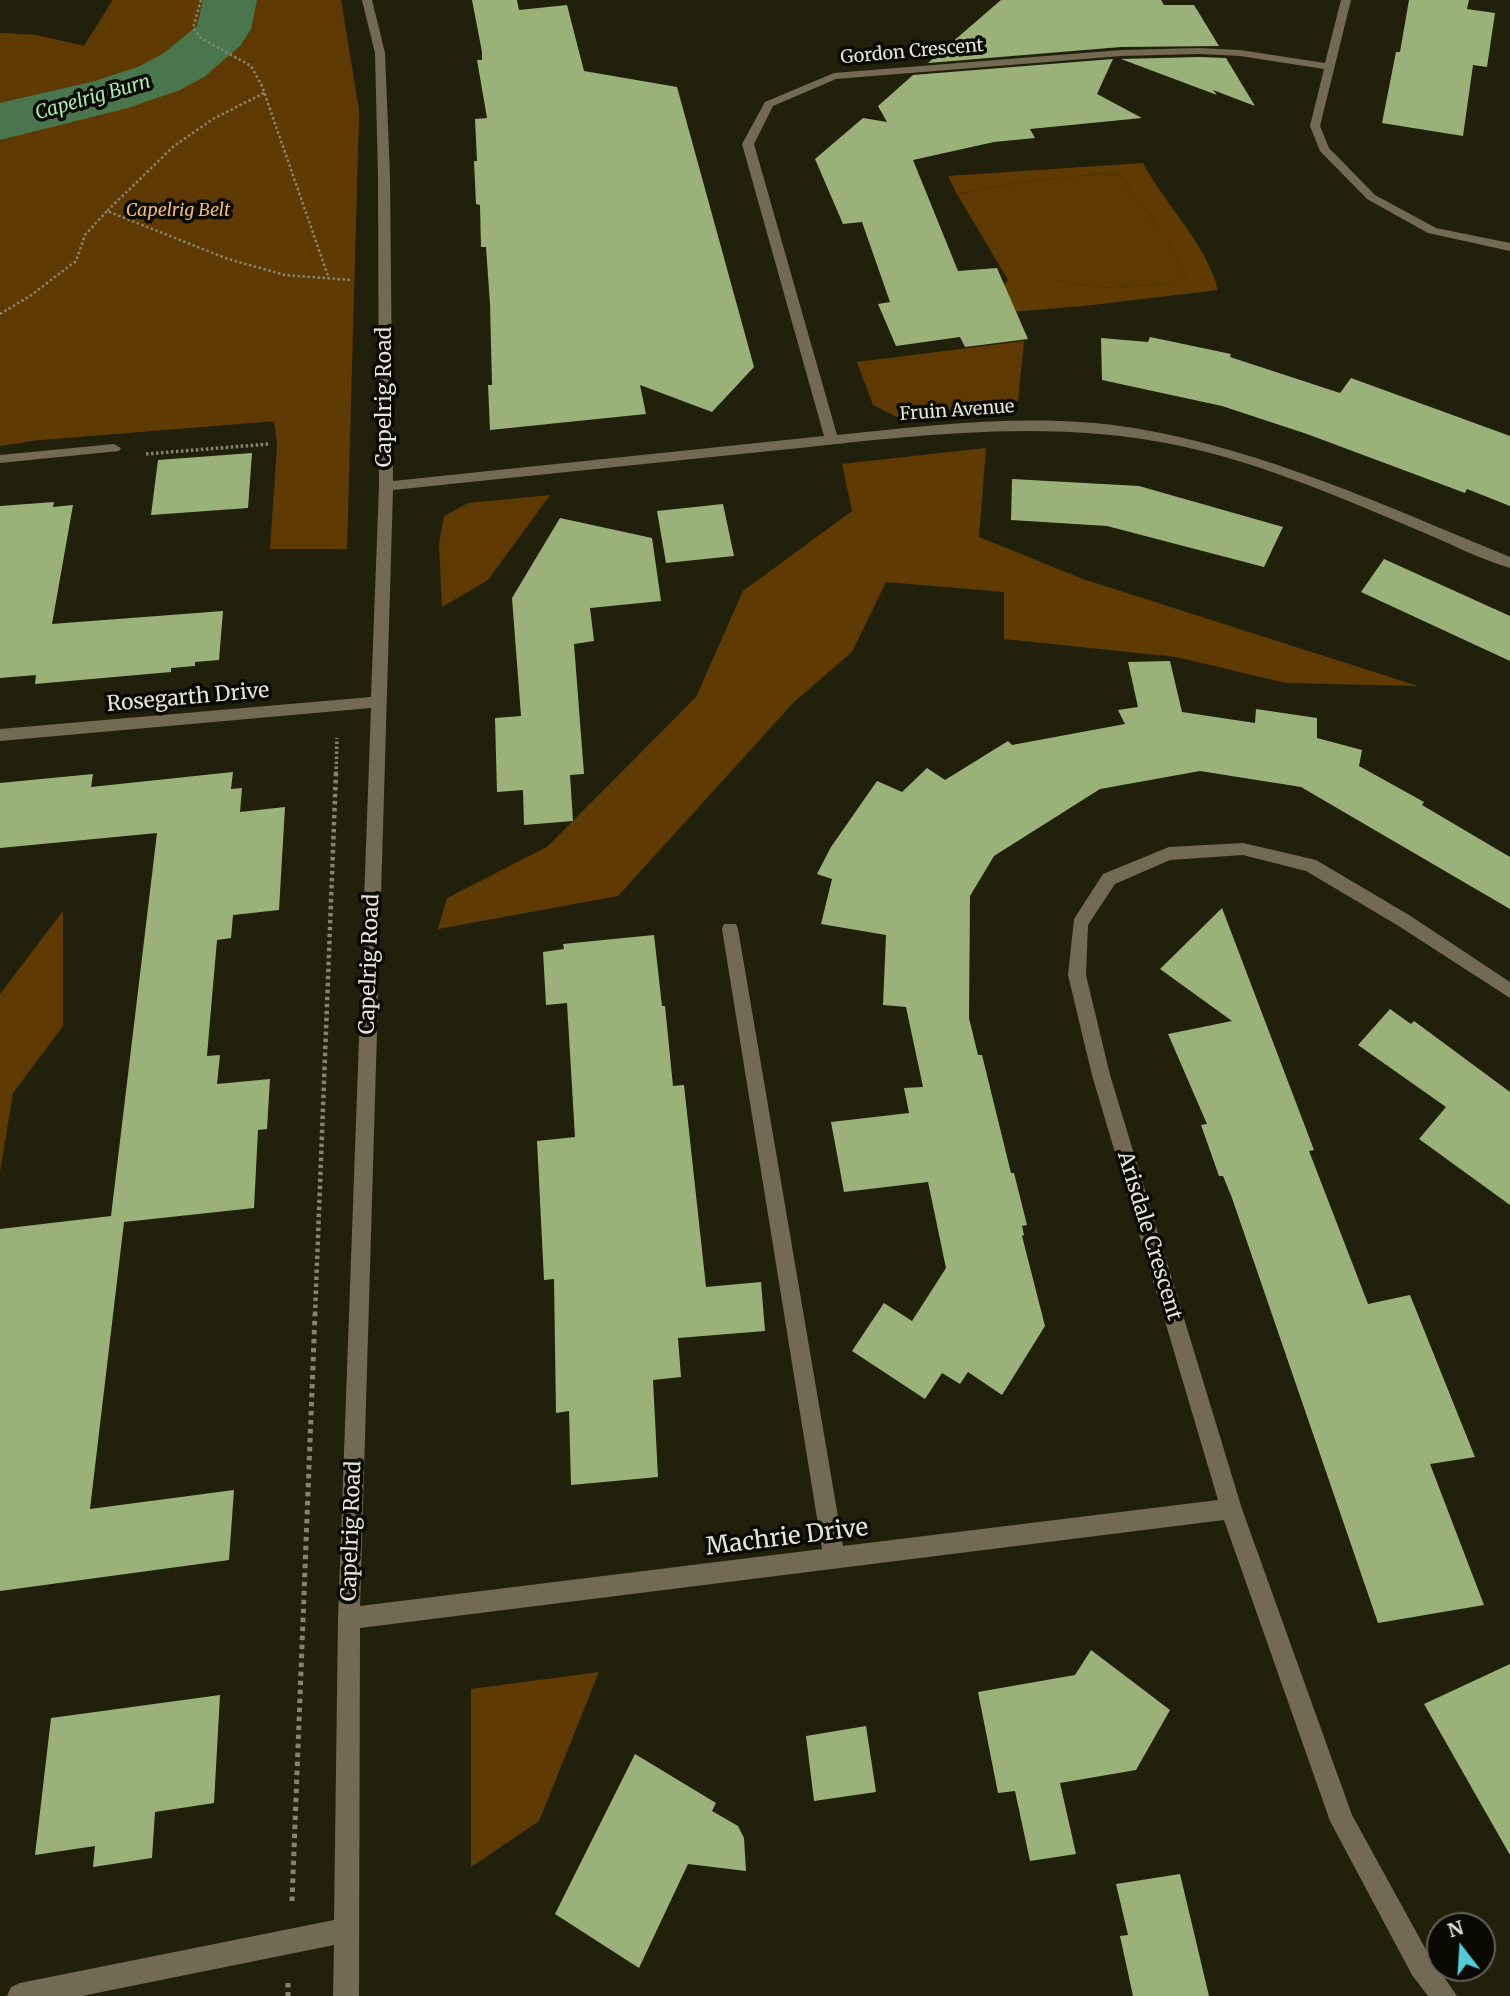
<!DOCTYPE html>
<style>
body{margin:0}
#map{position:relative;width:1510px;height:1996px;overflow:hidden;background:#21210b;font-family:Merriweather,serif}
canvas{display:block}
.north{position:absolute;left:1426px;top:1912px;width:70px;height:70px;box-sizing:border-box;background:#0a0a03;border:2px solid #616158;border-radius:50%;rotate:343deg;font-size:19px;font-weight:700;line-height:28px;text-align:center;color:#e4e4d7}
.north::after{content:'';display:block;margin:auto;width:24px;height:32px;background:#52ccd6;clip-path:polygon(50% 0,100% 100%,50% 72%,0 100%)}
</style>
<div id="map">
<canvas width="1510" height="1996"></canvas>
<div class="north">N</div>
</div>
<script>
const context = document.querySelector('canvas').getContext('2d');
context.lineJoin = 'round';
function fillPath(path, color) { context.fillStyle = color; context.fill(path, 'evenodd'); }
function trace(path, color, width, dash) { context.strokeStyle = color; context.lineWidth = width; context.lineCap = dash ? 'butt' : 'round'; context.setLineDash(dash || []); context.stroke(path); }
function drawText(font, color, halo, rows, align = 'center') {
  context.font = font + ' Merriweather,serif'; context.lineWidth = 7; context.setLineDash([]); context.textBaseline = 'middle'; context.strokeStyle = halo; context.fillStyle = color; for (const [text, x, y, turn = 0] of rows) {
    context.save(); context.translate(x, y); context.rotate((+turn || 0) * Math.PI / 180); context.textAlign = isNaN(turn) ? turn : align; if (halo) context.strokeText(text, 0, 0); context.fillText(text, 0, 0); context.restore();
  }
}
fillPath(new Path2D(`
 M113,0H341L359,110L350,415L39,440L0,446V33L36,35L84,46Z
 M1117,172L1169,239L1188,283L1101,288L1055,280H1008L957,194L1027,181Z
 M1024,341L1018,401L899,418L873,405L857,362Z
 M550,495L488,580L442,607L439,544L444,516L468,503Z
 M63,911V1026L13,1093L0,1172V994Z`), '#5e3a02');
fillPath(new Path2D(`
 M113,0H230L223,32L194,58L0,127V33L36,35L84,46Z
 M359,110L347,549H270L277,445L274,421L39,440L78,359L152,319L190,276L252,135Z
 M1143,163C1166,207 1205,241 1218,290L1084,306L1010,312L994,297L1008,280H1055L1101,288L1188,283L1169,239L1117,172L1027,181L957,194L948,176Z
 M986,448L979,537L1083,579L1418,686L1286,683L1176,657L1004,639V592L886,582L852,652L794,702L618,896L438,929L447,898L547,847L696,697L743,591L852,511L842,464Z
 M599,1672L539,1821L471,1867V1689Z`), '#5f3a02');
fillPath(new Path2D(`
 M203,0H257L251,29L240,46L204,77L180,90L128,108L0,140V103L95,81L140,66L164,53L197,26Z`), '#49764d');
fillPath(new Path2D(`
 M472,0H517L519,10L567,5L584,71L677,87L754,367L712,412L640,385L646,414L490,430L488,385H492L490,304L486,247H481L480,205L476,204L474,161H477L475,119L487,118L477,60H482V52Z
 M1001,0H1161L1164,5H1194L1219,46L1121,47L928,63Z
 M1409,0H1469L1467,9L1495,13L1487,67L1473,65L1463,136L1382,123L1396,52H1400Z
 M1199,57L1226,58L1255,106L1213,90L1217,95L1121,59Z
 M1113,59L1097,94L1142,118L1030,129L1035,138L994,142L913,160L958,271L997,268L1028,339L965,347L960,337L896,346L878,304L890,302L862,222L843,224L815,159L863,118L887,122L878,106L913,75Z
 M1150,337L1231,354L1230,357L1340,393L1351,378L1510,436V506L1467,489L1465,493L1307,434L1222,406L1102,380L1101,338L1148,342Z
 M252,453L248,508L151,515L158,460Z
 M1012,479L1139,486L1283,527L1264,567L1107,526L1011,520Z
 M54,502L53,507L73,505L52,624L223,611L219,660L195,662V666L171,668V672L35,684L36,675L0,678V506Z
 M723,504L734,556L666,563L657,511Z
 M560,518L652,538L661,601L590,608L594,641L574,644L584,774L570,775L573,821L524,825L523,790L497,792L495,718L521,716L512,598Z
 M1384,559L1510,616V661L1361,592Z
 M1170,661L1182,712L1255,723L1256,709L1317,718V738L1362,750L1359,766L1424,802L1422,805L1510,857V909L1301,787L1200,771L1100,789L994,856L970,896L969,1018L978,1055H982L1011,1173H1014L1027,1225L1022,1226L1024,1235L1022,1236L1045,1326L1002,1395L968,1372L960,1384L942,1373L925,1399L852,1351L884,1303L912,1321L946,1268L928,1182L844,1192L831,1122L909,1113L904,1088L923,1087L906,1007L883,1005L886,935L821,924L832,879L817,874L831,847L877,781L902,792L927,768L945,780L1008,741L1012,745L1125,724L1118,710L1138,707L1128,662Z
 M233,772L231,789L242,788L240,812L285,807L279,910L233,915L231,938L217,940L209,1032L207,1056L220,1055L217,1084L270,1079L267,1129L258,1130L254,1208L124,1222L90,1509L234,1490L229,1560L0,1591V1229L111,1216L157,833L0,848V783L93,774L91,787Z
 M1222,908L1314,1150L1309,1151L1368,1304L1410,1295L1475,1457L1430,1464L1484,1605L1378,1623L1232,1198L1223,1176H1219L1201,1125L1207,1124L1168,1034L1232,1021L1160,969Z
 M654,935L662,1006H665L673,1086L684,1085L706,1287L761,1282L765,1331L678,1338L681,1377L653,1380L658,1477L571,1485L569,1411L556,1413L554,1279L544,1280L537,1141L575,1137L567,1003L546,1005L543,952L564,949L563,944Z
 M1390,1009L1411,1024L1414,1021L1510,1092V1205L1419,1139L1446,1107L1358,1045Z
 M1091,1650L1170,1710L1136,1770L1060,1783L1076,1854L1030,1861L1015,1791L998,1793L978,1692L1075,1675Z
 M1510,1664V1855L1424,1704Z
 M220,1695L214,1803L155,1812L152,1858L93,1867L95,1846L35,1855L51,1718Z
 M866,1726L876,1792L814,1801L806,1736Z
 M635,1754L716,1803L712,1811L738,1826L744,1838L746,1871L688,1864L639,1968L555,1914Z
 M1180,1874L1209,1996H1133L1120,1936L1128,1935L1116,1884Z`), '#9ab279');
trace(new Path2D(`
 M201,0L193,28L201,38L251,66L262,86L329,279
 M264,93L213,119L174,146L107,211L228,259L285,275L351,280
 M0,314L30,296L76,261L85,235L107,211`), '#848472', 2.5, [2.5, 2.5]);
trace(new Path2D(`
 M146,454L269,444
 M336,774L337,738`), '#848472', 3.5, [2.5, 2.5]);
trace(new Path2D(`
 M315,1315L336,772`), '#848472', 4.5, [3.5, 3.5]);
trace(new Path2D(`
 M292,1901L315,1314
 M288,1983V1996`), '#848472', 5, [4.5, 4.5]);
fillPath(new Path2D(`
 M362,0H372L385,53L390,176L393,481L824,436L742,144L765,102L834,73L1121,50L1199,48L1240,50L1325,63L1341,0H1351L1320,126L1329,148L1375,195L1436,228L1510,243V251L1428,233L1367,199L1320,151L1310,126L1324,69L1240,56L1199,54L1121,56L836,79L773,106L754,144L837,435C935,425 1037,412 1134,428C1265,450 1388,507 1510,557V568C1479,559 1449,543 1420,531C1341,498 1260,462 1176,445C1042,417 905,437 770,451C644,464 518,477 393,490L360,1606L822,1549L722,929L724,924H736L738,929L843,1546L1218,1500L1092,1075L1068,975L1074,919L1103,874L1169,847L1243,843L1316,860L1409,915L1510,982V998L1397,925L1306,871L1243,855L1170,860L1115,884L1088,925L1086,975L1110,1075L1242,1509L1352,1815L1430,1957L1457,1996H1428L1412,1975L1330,1821L1224,1520L360,1628L359,1996H333L334,1945L82,1996H7L11,1987L20,1983L334,1920L338,1618L371,708L0,741V729L371,697L379,486L378,176L375,53Z
 M114,444L121,448L119,451L0,463V455Z`), '#736a53');
drawText('18px', '#e4e4d7', '#0a0a03', [
 ["Gordon Crescent",912,52,-5],
 ["Fruin Avenue",957,411,-4]
]);
drawText('italic 18px', '#f4b871', '#0a0a03', [
 ["Capelrig Belt",178,211]
]);
drawText('italic 19px', '#a6ebaa', '#0a0a03', [
 ["Capelrig Burn",93,98,-16]
]);
drawText('21px', '#e4e4d7', '#0a0a03', [
 ["Capelrig Road",385,397,-90],
 ["Rosegarth Drive",188,698,-5],
 ["Capelrig Road",370,964,-88],
 ["Arisdale Crescent",1149,1236,73],
 ["Capelrig Road",352,1531,-88]
]);
drawText('24px', '#e4e4d7', '#0a0a03', [
 ["Machrie Drive",787,1538,-7]
]);
</script>
